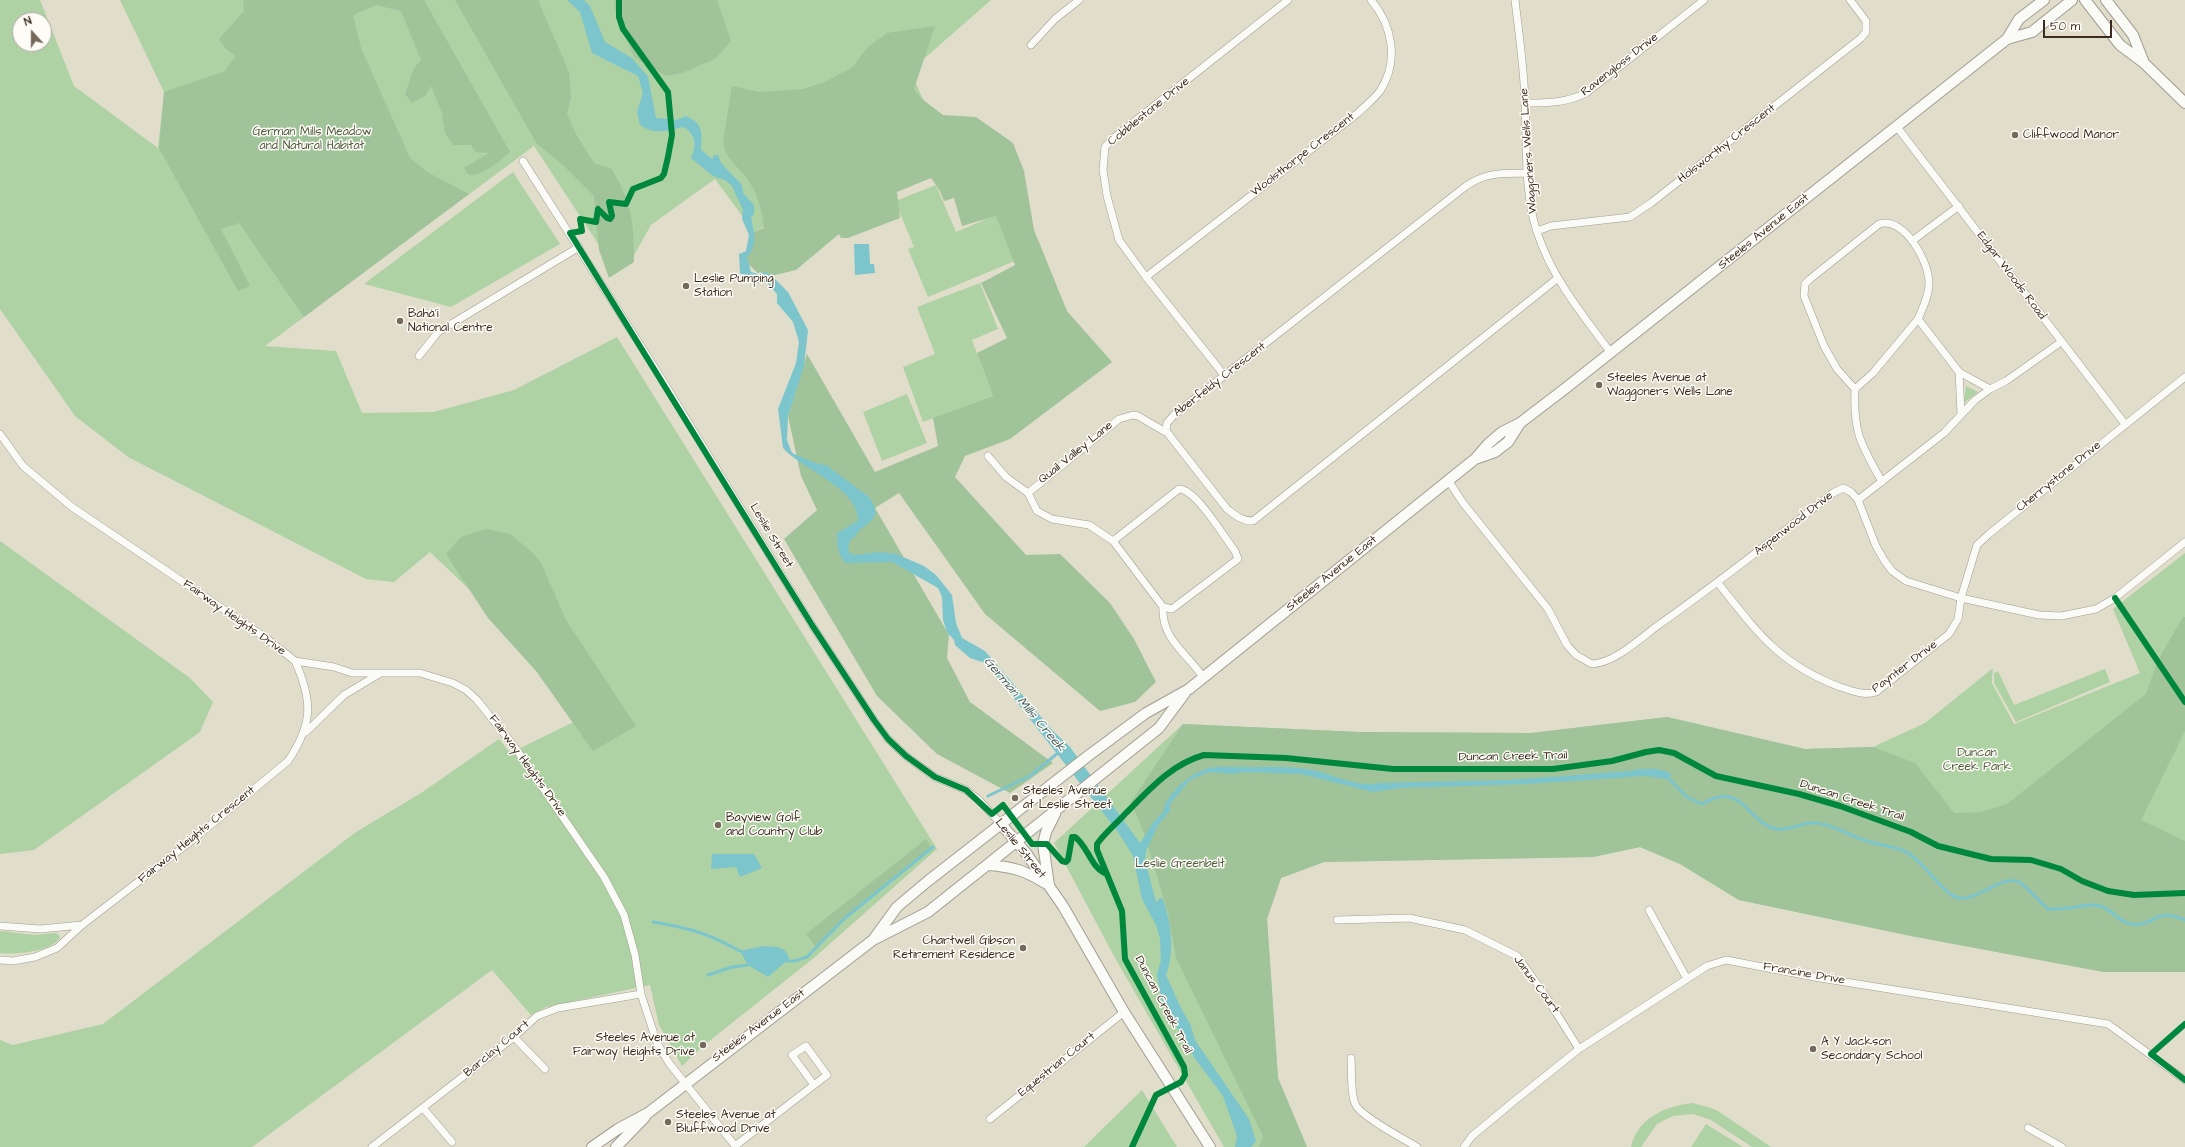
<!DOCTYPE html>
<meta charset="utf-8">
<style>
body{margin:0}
#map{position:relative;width:2185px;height:1147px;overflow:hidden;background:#e1ddcb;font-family:"Architects Daughter",sans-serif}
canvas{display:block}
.north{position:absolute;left:12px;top:12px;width:40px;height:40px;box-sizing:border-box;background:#fdfcf7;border:1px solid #afa8a0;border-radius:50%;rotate:339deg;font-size:11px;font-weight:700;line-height:16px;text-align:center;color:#3b2a1e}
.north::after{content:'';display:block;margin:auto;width:14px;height:18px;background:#75695b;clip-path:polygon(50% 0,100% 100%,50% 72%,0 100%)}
.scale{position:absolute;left:2043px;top:20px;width:69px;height:18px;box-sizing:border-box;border:2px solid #3b2a1e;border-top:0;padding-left:5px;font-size:12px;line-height:14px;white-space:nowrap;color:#3b2a1e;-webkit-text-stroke:3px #fdfcf7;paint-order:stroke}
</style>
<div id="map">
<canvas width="2185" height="1147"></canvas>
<div class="north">N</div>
<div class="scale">50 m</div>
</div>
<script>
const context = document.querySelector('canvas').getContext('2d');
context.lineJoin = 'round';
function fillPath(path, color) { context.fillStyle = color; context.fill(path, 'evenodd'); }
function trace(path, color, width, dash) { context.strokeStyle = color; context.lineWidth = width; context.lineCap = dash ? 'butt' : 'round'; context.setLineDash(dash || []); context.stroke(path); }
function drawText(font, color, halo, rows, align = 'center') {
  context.font = font + ' "Architects Daughter",sans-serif'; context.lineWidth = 3; context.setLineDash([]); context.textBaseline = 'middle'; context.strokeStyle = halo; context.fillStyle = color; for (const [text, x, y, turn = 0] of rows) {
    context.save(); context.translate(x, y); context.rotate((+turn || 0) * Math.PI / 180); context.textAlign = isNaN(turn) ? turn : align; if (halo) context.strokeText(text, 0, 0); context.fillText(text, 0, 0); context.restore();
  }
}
fillPath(new Path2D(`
 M0,0H40L74,86L158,148L164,92L120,0H991L910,71L942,140L754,232L715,179L651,225L634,255L614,268L534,146L265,346L336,351L362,413L434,412L514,390L617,337L937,849L815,957L703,1046L682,1066L659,1025L650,985L546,1007L531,1015L492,970L252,1147H0V1040L13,1045L103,1024L356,832L421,793L499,739L510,753L582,718L555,671L430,552L394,582L366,579L128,457L75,416L0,309ZM20,20H44V44H20Z
 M513,172L560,244L451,307L364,284Z
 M936,185L956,232L996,215L1015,261L928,297L908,249L914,247L895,201Z
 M980,283L998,329L972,340L993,396L923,422L903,367L935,354L917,307Z
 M1966,386L1978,392L1965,402L1964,401Z
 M907,394L927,443L882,461L863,412Z
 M0,541L190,678L213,702L200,732L34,850L0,854Z
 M2185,553V972H2104L1911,936L1739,900L1680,864L1640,847L1593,857L1324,862L1281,878L1267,919L1278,1078L1307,1147H1224L1115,958L1054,843L1183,724L1359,732L1531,733L1667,717L1805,749L1873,747L1925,723L1993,668L1992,683L2014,724L2140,673L2113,609Z
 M2105,669L2110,682L2016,722L1994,683V673L1998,671L2014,705Z
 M0,931L34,935L55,933L58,934L60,937C53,952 14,955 0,953Z
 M1142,1090L1177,1147H1084Z
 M1692,1103L1708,1107L1718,1111L1771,1147H1752L1711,1120L1693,1114L1673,1116L1657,1124L1641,1147H1631C1637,1118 1666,1106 1692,1103Z
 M1706,1124L1743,1147H1691Z`), '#aed2a4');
fillPath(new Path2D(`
 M243,0H424L510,152C497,163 487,174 469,175L464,168L489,153L476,152L471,145H453L445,133L442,113L431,86L425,96L412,103L405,94L414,68L421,60L401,11L376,5L353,15L361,48L410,158L427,172L469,194L304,317L239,223L221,229L250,286L238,291L159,148L164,92L225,71L236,56L226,49L219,39L244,11Z
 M455,0H538L569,72L571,97L567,114L577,136L594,163L612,169C632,204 634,222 634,262L609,278L599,250L594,196L564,166L537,144Z
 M615,0H717L731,41L715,59L682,73L666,76L634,57L614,8Z
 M935,26L914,89L922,99L943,115L976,117L1013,143L1024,171L1034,230L1067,311L1112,362L1010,439L965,456L955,477L1026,555L1060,554L1110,603L1134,639L1156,682L1135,702L1100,711L985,614L899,493L875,508L949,635L947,658L970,702L1053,763L1010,793L937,754L877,696L784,539L817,510L801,476L788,416L807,354L875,472L938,446L933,418L993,396L977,353L1007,338L981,283L1015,265L996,216L962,226L954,198L944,201L940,191L931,178L897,192L900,218L848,238H841L839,234L796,270L763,278L745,261L754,232L764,228C762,211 758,194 748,180C739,167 725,159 723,142L732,86L760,92L803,89L825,82L853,67L867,48L887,33Z
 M486,529L510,534L532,552L541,563L566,620L636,726L593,751L536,671L488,618L446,554L461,537Z
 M2183,617H2185V731L2141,820L2185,841V972H2104L1911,936L1739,900L1680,864L1640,847L1593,857L1324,862L1281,878L1267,919L1278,1078L1307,1147H1259L1263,1136L1176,958L1168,913L1144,833L1131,802L1183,724L1359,732L1531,733L1667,717L1805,749L1873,747L1915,763L1954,813L1981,812L2007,804L2146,694L2158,660Z
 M926,839L931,847L815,946L806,934Z`), '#a0c39a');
fillPath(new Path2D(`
 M567,0H584L590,6L605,42L632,58L648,77L656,118L677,120L686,116C704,124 702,133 701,150L712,159L714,155H718L721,163L742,185L743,193L754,205V214L751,217C754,232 758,245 747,257L751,272L758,274L766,272L773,277L788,292L808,330L804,366L788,416L787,440L792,453L815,463L826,465L868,496C881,513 876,518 861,529C857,533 854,538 850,540L848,551L853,555L879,552L896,554L924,566L936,575L952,595L956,623L962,638L985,651L1053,731L1070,747L1140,843L1153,823L1164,811C1163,803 1172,794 1177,788C1187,778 1196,772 1210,768C1220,766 1231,767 1241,767C1266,767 1292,765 1317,771C1336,776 1360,788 1379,783L1509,780L1630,771C1641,768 1663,767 1672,775L1666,779L1644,776L1527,784L1401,788L1373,792L1301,774L1243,772L1234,774L1209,772L1190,780L1170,804V811L1158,825L1146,851L1145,860L1156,902L1161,898L1163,899C1171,922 1175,952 1166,975L1180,1006L1191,1026L1195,1040L1249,1119L1256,1141L1251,1147H1235L1237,1136L1223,1096L1196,1060L1162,1002L1157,974L1161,960L1160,939L1156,925L1142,899L1133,856L1118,832L991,669L985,663L970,658L955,645L954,640L947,632L943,620L942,597L938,588L892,562L846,563C838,556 837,544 837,533L858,521C859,488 804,471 783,448L778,409L796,363L799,342L793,322L777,303V294L767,283H753L740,273L739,254L746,251L749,235L742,219L743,210L732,186L725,180L713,176L691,158C697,145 696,134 683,127C667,131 654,135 640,125L637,112L643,93L638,76L592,53L580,12Z
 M854,244H869L870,264H874L875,273L855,275Z
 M712,854H754L762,868L740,877L736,867L711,869Z
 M764,946C775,947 787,946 789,959L768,977L748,965L740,951Z`), '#7cc5cc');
trace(new Path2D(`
 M1665,775L1687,797L1702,804C1744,779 1747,824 1777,829C1791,831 1801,822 1815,823C1833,824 1850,836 1867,841C1878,845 1891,846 1902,850C1923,858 1942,895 1959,898C1977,901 2003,874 2019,882C2025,885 2041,903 2048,909C2055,909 2062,909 2069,908C2080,907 2090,903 2100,906C2112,909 2119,923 2132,924C2155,927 2155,906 2185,920
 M988,796L1030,776L1059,752
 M653,922C690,928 707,933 740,951
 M786,961H795L807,957L845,918L933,847
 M708,975L732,967L748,965`), '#7cc5cc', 3);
const street = new Path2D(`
 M1515,0C1519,34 1524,68 1525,102C1527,143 1524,193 1537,232C1552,278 1582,314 1611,353
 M1031,45L1055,19L1079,0
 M1526,103C1547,103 1566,103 1586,93L1704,0
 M1897,127L2125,424
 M523,161L658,373L812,625L874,720L888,739L906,756L935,777L966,790L979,800L1001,824
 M1529,173C1503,174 1488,171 1466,186L1174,415L1167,423L1166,431L1227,509C1235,515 1242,521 1253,521L1558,278
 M1537,231L1551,226L1630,217L1651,203L1861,38L1866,32V21L1850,0
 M1912,241L1959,206
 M1146,277L1358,113C1365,106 1374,99 1380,91C1399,62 1393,26 1371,0
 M419,356L438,332L579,247
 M1959,372L1961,413
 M1224,375L1146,277L1119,240L1107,196L1103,170L1105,147L1111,140L1288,0
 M1855,389L1873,373L1918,319
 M0,434L23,466L72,507L266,638L295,661L334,667L352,673H420L453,683L466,690L477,700L514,746L604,877L624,915L635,955L641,994L657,1043L669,1063L736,1147
 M988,456L1006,477L1028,493L1037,511L1052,519L1089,525L1113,541L1163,607C1161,639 1187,653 1203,677
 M1448,480L1463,503L1548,609L1567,645L1576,655L1592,664C1614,663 1640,639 1657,626C1717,584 1775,538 1833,493L1843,488L1851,492L1858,500L1876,546L1884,560L1892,571L1906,581L1961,598L2039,615L2061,616L2096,609L2115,598L2185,542
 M1882,482C1861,444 1853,433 1855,389L1837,369L1824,346L1804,296L1805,284L1810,279L1879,224C1904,216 1929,261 1929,283C1929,295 1923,308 1918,319L1959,372L1990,389
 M1028,493L1119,419L1133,415L1138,416L1169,434
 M1858,500L1944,433L1975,400L1990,389L2006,381L2061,342
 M1113,541L1179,489C1196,489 1224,537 1235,551L1238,559L1172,609L1163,607
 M1718,583C1757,632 1779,664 1840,687C1853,691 1863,696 1876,692L1949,634L1958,619L1961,598L1977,545L1989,534L2185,377
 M306,732L344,695L379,674
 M1649,910L1687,979
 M1337,920L1409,918L1465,930L1517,956L1543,992L1579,1049
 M0,926L40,929L82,925
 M0,960L13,961L35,957L57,948L82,925L195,838L288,761C313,724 313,701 295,661
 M514,1037L545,1069
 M1351,1058C1352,1069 1350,1099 1357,1107C1366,1119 1402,1138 1417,1147
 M423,1108L452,1142
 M990,1119L1124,1012
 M2028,1128L2062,1147
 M735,1146L827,1075L806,1046L792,1055L814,1085
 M372,1147L514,1037L537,1016L558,1008L641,994
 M1464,1147L1472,1136L1513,1102L1579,1049L1707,966L1726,960L1820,978L2108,1024L2185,1080`);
const secondary = new Path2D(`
 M2085,0L2120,45L2144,63L2185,103
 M2106,0L2133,35L2144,63
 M2007,39L2032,32L2072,0
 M1475,459L1489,443L1502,432L1520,423L1562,391L2007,39L2019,19L2044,0
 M1001,824L1026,853L1063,906L1124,1012L1210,1147
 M988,865C1013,867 1024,870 1045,883
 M1049,885L1043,844L1046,832L1055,814
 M873,940L897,907L928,881L1088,756L1146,713L1189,689L1475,459L1495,452L1508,442L1520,423
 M592,1147L618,1129L648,1113L873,940L928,912L1159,728L1185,693
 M616,1147L645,1117`);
trace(street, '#a19d91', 8);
trace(secondary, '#a19d91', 12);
trace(street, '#fafaf7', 7);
trace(secondary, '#fafaf7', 10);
trace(new Path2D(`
 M619,0V17L623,29L668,92L672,135L668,157L664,174L661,178L633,189L626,204L609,202L612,216L610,219L607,218L598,209L596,222L580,219L582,231L570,233L812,625L874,720L888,739L906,756L935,777L966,790L992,814L1003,805L1032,844H1047L1062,861L1066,862L1068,860L1072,837H1075C1088,846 1091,869 1107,874
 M2115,598L2185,702
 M2185,1024L2151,1054L2185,1080
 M1132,1147L1156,1095L1181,1082L1185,1075L1184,1067L1125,959L1122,911L1097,850V844C1105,833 1116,824 1125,814C1148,791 1171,764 1204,755L1286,758L1393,769H1553L1612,761L1646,752L1659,750L1674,753L1716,776L1799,794L1840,806L1911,832L1938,846L1991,859L2031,860L2061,869L2082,881L2108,891L2134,895L2185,893`), '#00873e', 6);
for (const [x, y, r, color] of [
 [2015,135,4,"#75695b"],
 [686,286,4,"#75695b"],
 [400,321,4,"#75695b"],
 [1599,385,4,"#75695b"],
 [1015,798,4,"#75695b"],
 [718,825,4,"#75695b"],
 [1023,948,4,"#75695b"],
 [703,1045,4,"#75695b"],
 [1813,1049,4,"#75695b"],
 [668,1122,4,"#75695b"]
]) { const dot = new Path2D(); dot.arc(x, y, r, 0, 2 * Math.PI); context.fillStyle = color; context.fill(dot); trace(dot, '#fdfcf7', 1.5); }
drawText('12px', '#3b2a1e', '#fdfcf7', [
 ["Ravengloss Drive",1620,65,-38],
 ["Cobblestone Drive",1149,112,-39],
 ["Holsworthy Crescent",1727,144,-38],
 ["Waggoners Wells Lane",1529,151,-94],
 ["Woolsthorpe Crescent",1303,155,-38],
 ["Steeles Avenue East",1764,232,-39],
 ["Edgar Woods Road",2011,276,53],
 ["Aberfeldy Crescent",1220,380,-38],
 ["Quail Valley Lane",1076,453,-39],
 ["Cherrystone Drive",2059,477,-39],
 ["Aspenwood Drive",1794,524,-38],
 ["Leslie Street",771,536,59],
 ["Steeles Avenue East",1332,574,-39],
 ["Fairway Heights Drive",234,618,35],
 ["Paynter Drive",1905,667,-37],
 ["Duncan Creek Trail",1513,757,-1],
 ["Fairway Heights Drive",527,766,54],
 ["Duncan Creek Trail",1852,801,18],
 ["Fairway Heights Crescent",197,835,-39],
 ["Leslie Street",1020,849,51],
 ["Francine Drive",1804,974,10],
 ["Janus Court",1536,985,53],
 ["Duncan Creek Trail",1163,1005,62],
 ["Steeles Avenue East",759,1026,-37],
 ["Barclay Court",497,1049,-40],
 ["Equestrian Court",1057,1065,-39]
]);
drawText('12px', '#515a3d', '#fdfcf7', [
 ["German Mills Meadow",312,132],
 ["and Natural Habitat",312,146],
 ["Duncan",1977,753],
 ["Creek Park",1977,767],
 ["Leslie Greenbelt",1180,864]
]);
drawText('12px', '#3b2a1e', '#fdfcf7', [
 ["Cliffwood Manor",2023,135],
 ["Leslie Pumping",694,279],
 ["Station",694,293],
 ["Bahá'í",408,314],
 ["National Centre",408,328],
 ["Steeles Avenue at",1607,378],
 ["Waggoners Wells Lane",1607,392],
 ["Steeles Avenue",1023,791],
 ["at Leslie Street",1023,805],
 ["Bayview Golf",726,818],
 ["and Country Club",726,832],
 ["Chartwell Gibson",1015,941,"right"],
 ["Retirement Residence",1015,955,"right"],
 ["Steeles Avenue at",695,1038,"right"],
 ["Fairway Heights Drive",695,1052,"right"],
 ["A Y Jackson",1821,1042],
 ["Secondary School",1821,1056],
 ["Steeles Avenue at",676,1115],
 ["Bluffwood Drive",676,1129]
], 'left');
drawText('italic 13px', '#425d5b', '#fdfcf7', [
 ["German Mills Creek",1024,705,50]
]);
</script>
